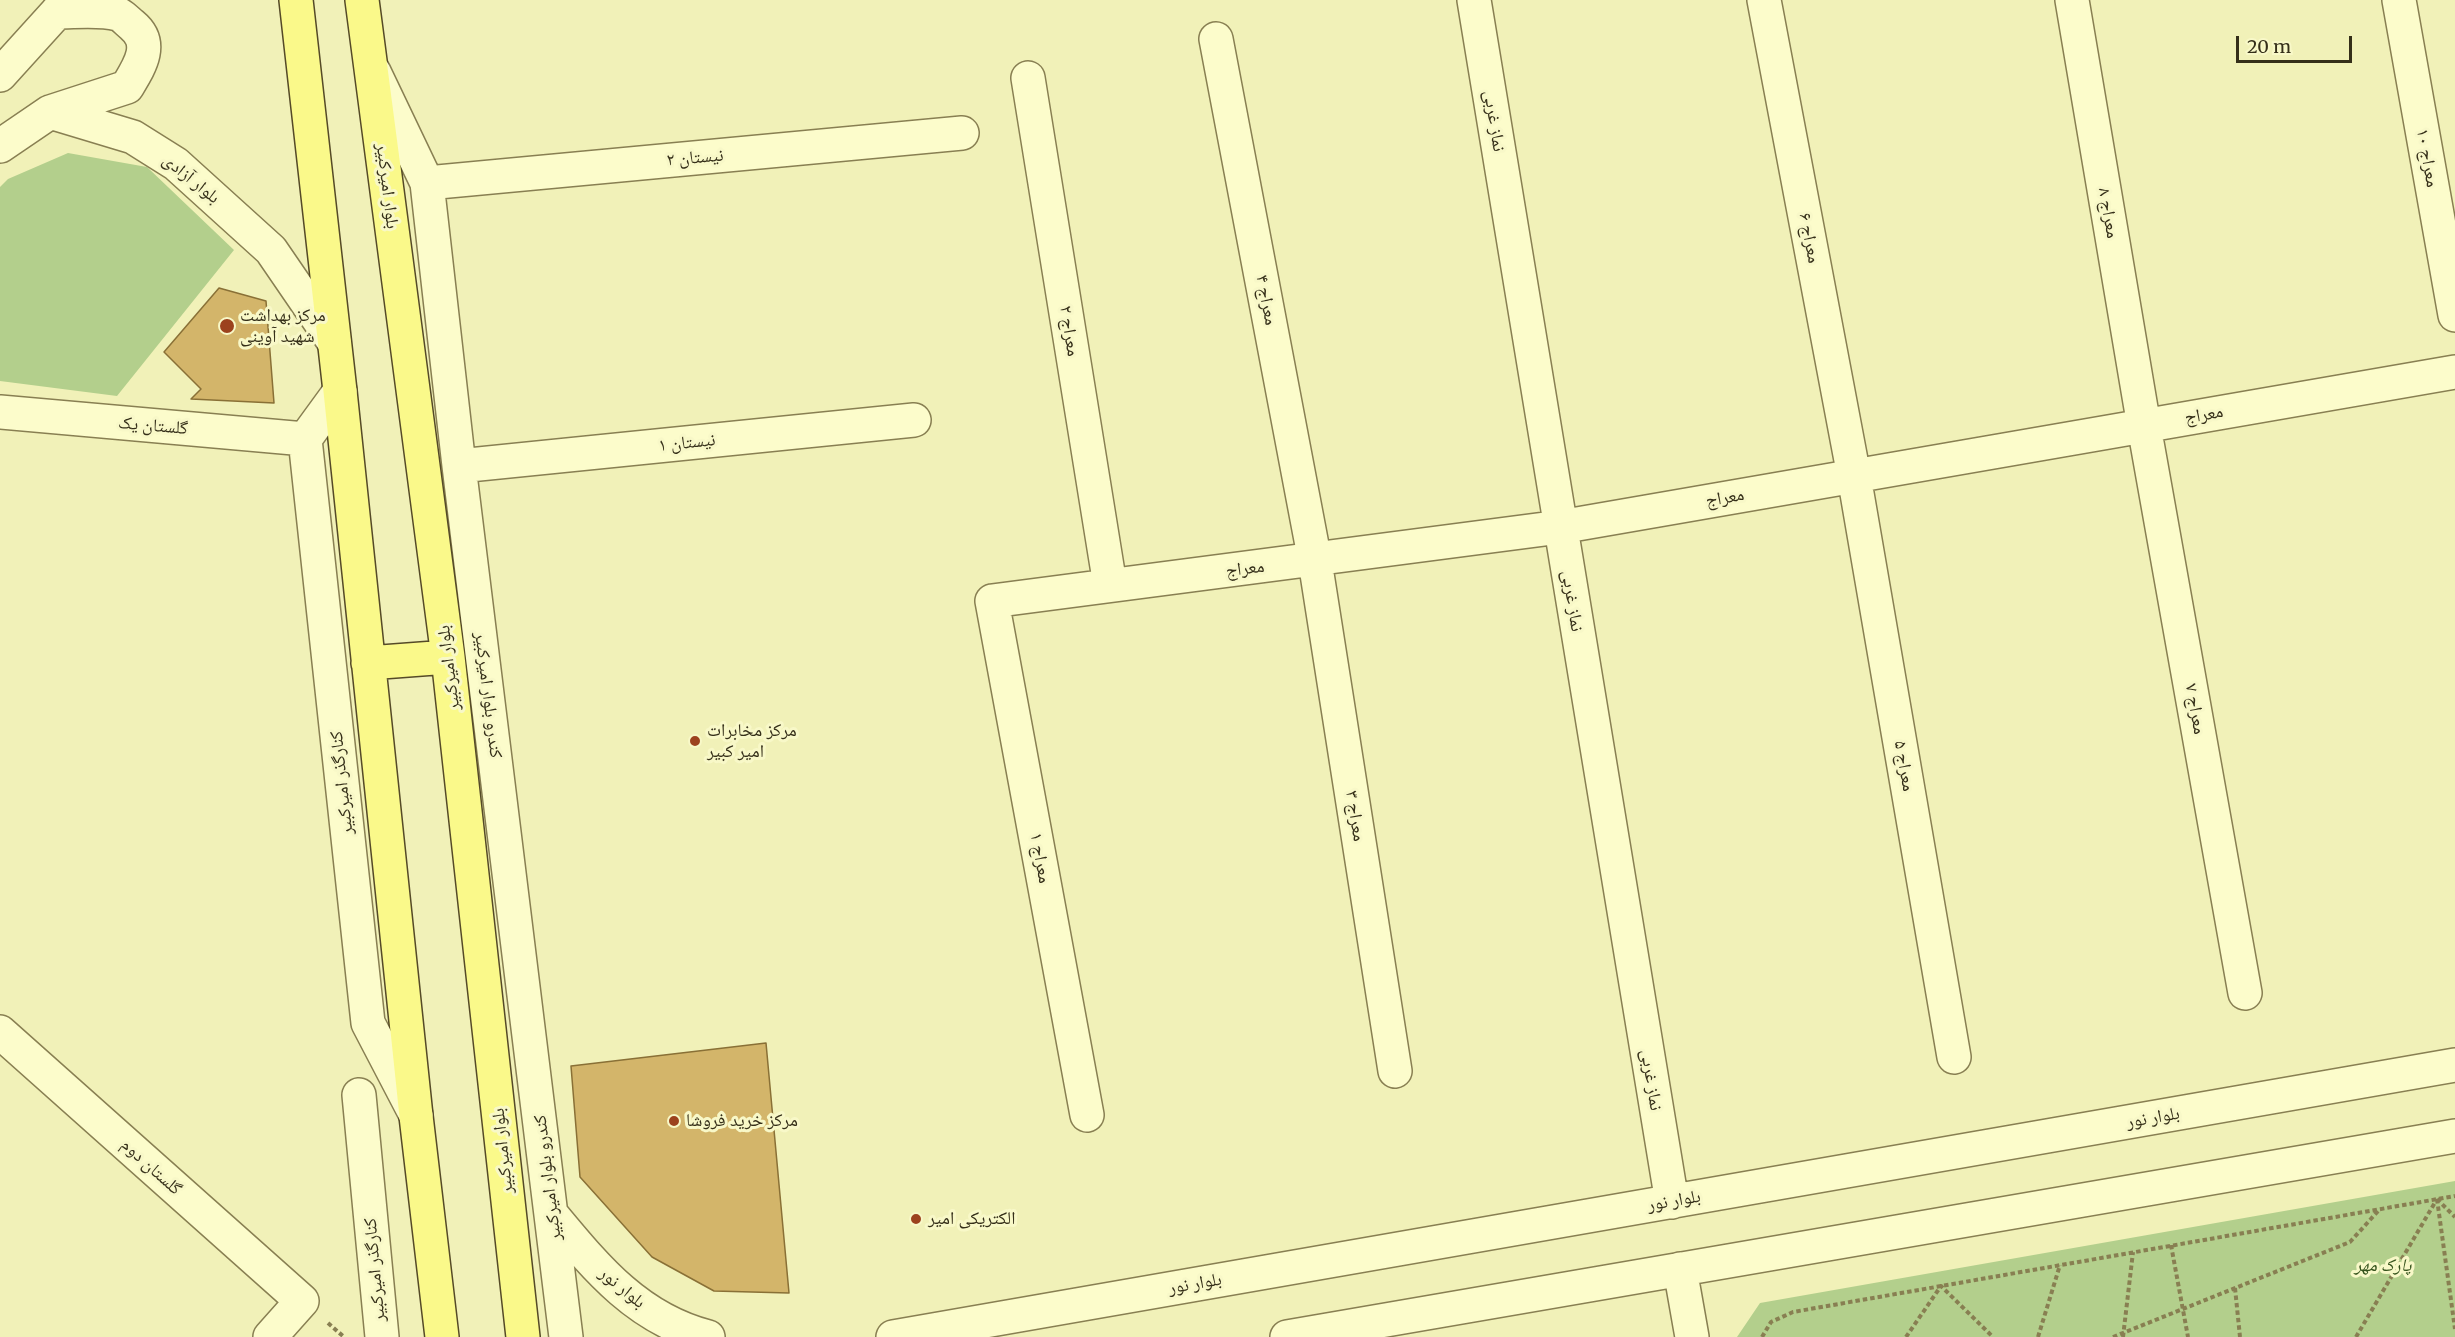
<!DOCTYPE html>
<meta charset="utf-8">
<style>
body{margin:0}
#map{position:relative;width:2455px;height:1337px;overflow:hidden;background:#f1f1b8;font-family:Merriweather,serif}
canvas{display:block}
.scale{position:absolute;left:2236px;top:36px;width:116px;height:27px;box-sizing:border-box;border:3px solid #352f19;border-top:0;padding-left:8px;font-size:18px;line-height:21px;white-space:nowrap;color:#352f19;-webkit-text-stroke:4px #f8f8c8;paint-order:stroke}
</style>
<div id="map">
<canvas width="2455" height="1337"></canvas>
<div class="scale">20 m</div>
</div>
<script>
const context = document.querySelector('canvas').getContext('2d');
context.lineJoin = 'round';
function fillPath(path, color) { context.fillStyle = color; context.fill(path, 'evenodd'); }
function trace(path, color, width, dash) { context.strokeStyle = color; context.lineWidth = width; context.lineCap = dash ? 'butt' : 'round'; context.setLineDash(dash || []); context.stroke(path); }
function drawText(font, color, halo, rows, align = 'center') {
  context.font = font + ' Merriweather,"Noto Naskh Arabic",serif'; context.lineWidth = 6; context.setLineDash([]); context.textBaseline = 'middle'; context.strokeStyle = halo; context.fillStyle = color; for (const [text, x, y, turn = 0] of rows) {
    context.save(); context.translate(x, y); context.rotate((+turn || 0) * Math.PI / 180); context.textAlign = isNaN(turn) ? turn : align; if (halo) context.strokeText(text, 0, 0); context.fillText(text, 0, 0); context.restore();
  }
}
fillPath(new Path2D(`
 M68,153L147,167L234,250L117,396L0,381V187L8,179Z
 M2455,1181V1337H1737L1760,1303Z`), '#b3cf8c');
const building = new Path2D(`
 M219,288L266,301L274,403L191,399L201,389L164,352Z
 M766,1043L789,1293L714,1291L652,1257L580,1177L571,1066Z`);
fillPath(building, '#d3b56a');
trace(building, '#897036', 1.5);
const minor = new Path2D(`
 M1474,0L1672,1202
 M1764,0L1854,476L1954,1057
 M2072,0L2144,426L2245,993
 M2399,0L2455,315
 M1216,39L1315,561L1395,1071
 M374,72L427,183L459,466L566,1337
 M0,75L68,0
 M1028,78L1110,585
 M50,112L127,87C139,67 155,44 132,25C128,22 123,16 118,14C99,9 76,12 57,12
 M0,146L50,112L133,137L176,164L271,250L334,342
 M427,183L962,133
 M0,412L305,439
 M305,439L368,1023L416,1115
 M305,439L340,391
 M459,466L914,420
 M0,1032L302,1301L270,1337
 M359,1095L382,1337
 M1087,1115L992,601L1560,527L2455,372
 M553,1216C597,1269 638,1319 708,1337
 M1680,1269L1692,1337
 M893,1337L2455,1065
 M1287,1337L2455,1136`);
const major = new Path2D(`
 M296,0L340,391L416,1116L442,1337
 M362,0L448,657L523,1337
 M368,663L448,657`);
trace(minor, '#887f52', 36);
trace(major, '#554a27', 36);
trace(new Path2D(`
 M2437,1199L2455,1329
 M2437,1199L2455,1217
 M2171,1245L2188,1337
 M2235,1288L2240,1337
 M328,1323L344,1337
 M1762,1337L1771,1322L1793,1312L2455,1196
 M1906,1337L1941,1286L1993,1337
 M2038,1337L2060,1265
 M2113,1337L2350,1242L2379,1210
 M2123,1337L2133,1252
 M2356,1337L2437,1199`), '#887f52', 4, [4.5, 3]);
trace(minor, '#fcfccb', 33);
trace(major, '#faf98a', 33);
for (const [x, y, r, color] of [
 [227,326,8,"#9c421d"],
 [695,741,6,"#9c421d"],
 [674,1121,6,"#9c421d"],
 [916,1219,6,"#9c421d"]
]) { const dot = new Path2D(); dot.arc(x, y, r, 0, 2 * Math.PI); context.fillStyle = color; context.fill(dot); trace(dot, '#f8f8c8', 2); }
drawText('18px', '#352f19', '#f8f8c8', [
 ["نماز غربی",1494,121,81],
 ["نیستان ۲",695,158,-5],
 ["معراج ۱۰",2427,158,80],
 ["بلوار آزادی",191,179,39],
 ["بلوار امیرکبیر",387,186,83],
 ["معراج ۸",2108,213,80],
 ["معراج ۶",1809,238,79],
 ["معراج ۴",1266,300,79],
 ["معراج ۲",1069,331,81],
 ["معراج",2204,415,-10],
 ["گلستان یک",153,426,5],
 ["نیستان ۱",687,443,-6],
 ["معراج",1725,498,-10],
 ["معراج",1245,569,-7],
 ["نماز غربی",1572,601,81],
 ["بلوار امیرکبیر",449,668,-97],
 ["کندرو بلوار امیرکبیر",488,695,83],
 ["معراج ۷",2195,709,80],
 ["معراج ۵",1904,766,80],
 ["کنارگذر امیرکبیر",342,783,-96],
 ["معراج ۳",1355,816,81],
 ["معراج ۱",1040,858,80],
 ["نماز غربی",1651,1080,81],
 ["بلوار نور",2153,1118,-10],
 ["بلوار امیرکبیر",503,1151,-96],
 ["گلستان دوم",151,1167,42],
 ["کندرو بلوار امیرکبیر",548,1178,-97],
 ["بلوار نور",1674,1201,-10],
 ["کنارگذر امیرکبیر",375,1270,-95],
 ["بلوار نور",1195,1284,-10],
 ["بلوار نور",622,1288,39]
]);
drawText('18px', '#352f19', '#f8f8c8', [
 ["مرکز بهداشت",240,316],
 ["شهید آوینی",240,337],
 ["مرکز مخابرات",707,731],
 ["امیر کبیر",707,752],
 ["مرکز خرید فروشا",686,1121],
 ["الکتریکی امیر",928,1219]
], 'left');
drawText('italic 18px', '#36541d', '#f8f8c8', [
 ["پارک مهر",2383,1266]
]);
</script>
